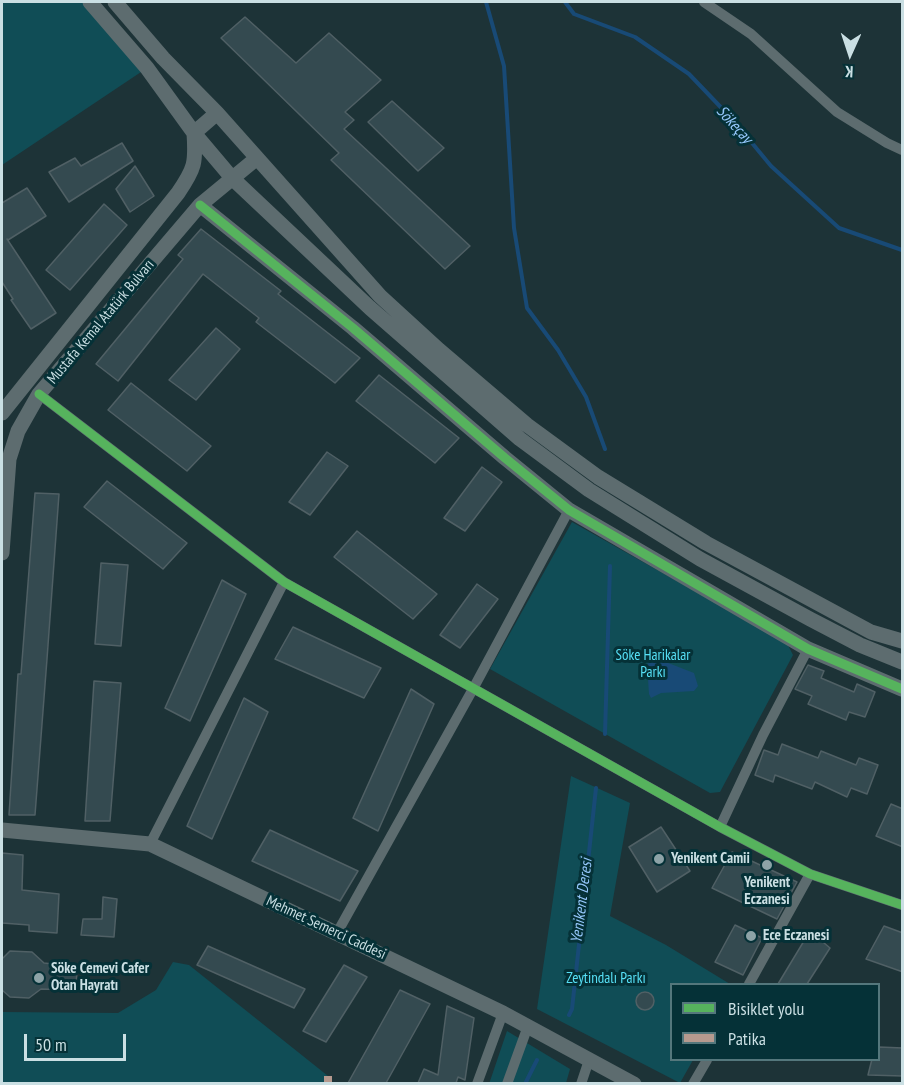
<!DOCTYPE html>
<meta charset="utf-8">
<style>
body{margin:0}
#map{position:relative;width:904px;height:1085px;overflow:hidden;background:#1d3337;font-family:"PT Sans Narrow",sans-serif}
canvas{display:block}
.frame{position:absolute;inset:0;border:3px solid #cadfe3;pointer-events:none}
.legend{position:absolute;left:670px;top:983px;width:210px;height:78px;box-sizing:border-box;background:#053137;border:2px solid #54777c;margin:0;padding:8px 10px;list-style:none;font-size:18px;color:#cadfe3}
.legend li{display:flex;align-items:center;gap:12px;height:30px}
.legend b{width:30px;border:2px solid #54777c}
.north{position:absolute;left:820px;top:24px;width:60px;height:60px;-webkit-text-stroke:4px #053137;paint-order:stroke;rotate:183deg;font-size:16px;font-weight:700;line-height:24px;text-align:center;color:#cadfe3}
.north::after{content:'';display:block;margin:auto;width:21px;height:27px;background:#cadfe3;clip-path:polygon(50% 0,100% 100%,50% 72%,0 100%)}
.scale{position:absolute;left:24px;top:1034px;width:102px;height:27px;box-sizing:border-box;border:3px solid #cadfe3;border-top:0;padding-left:8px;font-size:18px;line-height:21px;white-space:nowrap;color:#cadfe3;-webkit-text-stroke:4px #053137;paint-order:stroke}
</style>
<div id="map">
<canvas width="904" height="1085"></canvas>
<div class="frame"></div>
<ul class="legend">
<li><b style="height:8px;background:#56b35d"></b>Bisiklet yolu</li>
<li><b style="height:8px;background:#b69a8f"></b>Patika</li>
</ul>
<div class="north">K</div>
<div class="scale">50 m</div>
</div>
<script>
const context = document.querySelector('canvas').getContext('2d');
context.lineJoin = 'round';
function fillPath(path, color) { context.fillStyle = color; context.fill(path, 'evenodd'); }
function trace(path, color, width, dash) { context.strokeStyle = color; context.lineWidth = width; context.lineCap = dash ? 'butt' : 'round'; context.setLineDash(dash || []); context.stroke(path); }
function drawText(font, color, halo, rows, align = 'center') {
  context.font = font + ' "PT Sans Narrow",sans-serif'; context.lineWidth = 6; context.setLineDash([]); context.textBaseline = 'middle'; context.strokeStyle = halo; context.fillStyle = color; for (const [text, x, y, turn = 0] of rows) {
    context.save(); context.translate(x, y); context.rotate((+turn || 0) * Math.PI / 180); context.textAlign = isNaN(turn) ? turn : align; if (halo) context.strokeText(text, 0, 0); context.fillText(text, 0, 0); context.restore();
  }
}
fillPath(new Path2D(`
 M2,2H90L147,68L2,165Z
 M572,522L787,643L793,655L720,792L710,793L490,669Z
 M571,776L630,803L610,916L666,945L730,984H672V1060H693L680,1083L537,1009Z
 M173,962L189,965L328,1076L331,1083H2V1012L118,1013L156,990Z
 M507,1031L570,1069L566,1083L489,1084Z`), '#104d56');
fillPath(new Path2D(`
 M658,659L694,673L698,686L694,691L661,693L651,698L649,694L647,664Z`), '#184a76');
trace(new Path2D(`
 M486,2L504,66L514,228L527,308L558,350L586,397L605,449
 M565,2L574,14L635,37L689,74L733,120L771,166L839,228L902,250
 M605,734L610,566
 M569,1015L572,1009L596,788
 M525,1084L537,1060`), '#184a76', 4);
const building = new Path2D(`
 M245,17L296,63L329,33L381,80L345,112L354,120L344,129L470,246L445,269L331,160L339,153L221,38Z
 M392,101L444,148L418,171L368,122Z
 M122,143L133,161L69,202L49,172L75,158L81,166Z
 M135,166L154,196L130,212L116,189Z
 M27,188L46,216L8,240L7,239L56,313L31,329L11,300L13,299L2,282V203Z
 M104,204L127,225L70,290L46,270Z
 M201,229L281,291L278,294L360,358L335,383L256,322L259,318L203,274L118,381L96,364L183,259L178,255Z
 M216,328L240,349L196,400L169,380Z
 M379,375L459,438L435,463L356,401Z
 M131,383L211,446L187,471L108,410Z
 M327,452L348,466L310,515L289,502Z
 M482,467L502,482L465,531L444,518Z
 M107,481L187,543L163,569L84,507Z
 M35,493L59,494L47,659L35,815H9L18,674H21Z
 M357,531L437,594L413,619L334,557Z
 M101,563L128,565L121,646L95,644Z
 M222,580L246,594L190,721L165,708Z
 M477,584L498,599L460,648L440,635Z
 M293,627L381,668L364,698L275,659Z
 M808,665L824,671L821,678L854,692L857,684L875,692L865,717L849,712L846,720L808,704L812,696L795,689Z
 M94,681L121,683L110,821H85Z
 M411,689L434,704L378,831L353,818Z
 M244,698L268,712L212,839L187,826Z
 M782,744L818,758L821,751L856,765L859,758L878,765L867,794L851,788L847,797L815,782L812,789L775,775L773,782L755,775L764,750L778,755Z
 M891,804L903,809V847L876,836Z
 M661,827L690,871L657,892L629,847Z
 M270,830L358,871L340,901L252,861Z
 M732,852L797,882L777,919L712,888Z
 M2,853L23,855L22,890L59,894L57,933L29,931V925L2,923Z
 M103,897L117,899L114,937L81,935L83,919H102Z
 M735,925L762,938L743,975L715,962Z
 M884,926L903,933V972L866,959Z
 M810,931L830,948L807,984H778Z
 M208,946L305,989L294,1008L197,965Z
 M10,951L32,952L44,963L70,966L77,971L76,985L69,990L41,989L29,998L10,997L2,990V959Z
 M344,965L367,977L326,1042L303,1031Z
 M400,990L430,1004L386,1083H348Z
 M636 1001a9 9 0 1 1 18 0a9 9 0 1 1-18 0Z
 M447,1006L474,1018L465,1080L458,1077L456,1083H418L424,1069L438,1075Z
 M879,1047L903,1048V1076L868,1075L872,1059H879Z`);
fillPath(building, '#344a50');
trace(building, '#506065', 1.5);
trace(new Path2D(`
 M704,2L751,34L837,112L887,143L902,150
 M39,394L284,582L720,827L810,874L902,905
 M720,827L763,735L808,649
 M150,844L284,582
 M337,933L473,689L569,510
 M749,984L810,874
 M477,1084L503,1013
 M507,1084L528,1026
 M581,1084L589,1060
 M693,1084L707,1060`), '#5d6c6f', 10);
trace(new Path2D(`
 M90,2L147,68L194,133L232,178L370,308L520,439L589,490L700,559L810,619L860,645L902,662
 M115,2L163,58L217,113L380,296L439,350L527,425L598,477L706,543L871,632L902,641
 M194,133L217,113
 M200,205L353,328L505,458L569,510L808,649L902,689
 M2,413L178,193C195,168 196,163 194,133
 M2,553L9,459L18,431L39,394L200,205L257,158
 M2,830L150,844L503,1013L634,1084`), '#5d6c6f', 15);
trace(new Path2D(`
 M328,1084V1076`), '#b69a8f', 8, [15, 8]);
trace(new Path2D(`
 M200,205L353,328L505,458L569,510L808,649L902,689
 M39,394L284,582L720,827L810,874L902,905`), '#56b35d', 9);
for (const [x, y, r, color] of [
 [659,859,6,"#8da3a7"],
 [767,865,6,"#8da3a7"],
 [751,936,6,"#8da3a7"],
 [39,978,6,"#8da3a7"]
]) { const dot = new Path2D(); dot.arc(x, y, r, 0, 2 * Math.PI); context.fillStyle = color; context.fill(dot); trace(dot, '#053137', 2); }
drawText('15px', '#cadfe3', '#053137', [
 ["Mustafa Kemal Atatürk Bulvarı",101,322,-50],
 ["Mehmet Semerci Caddesi",326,928,25]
]);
drawText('15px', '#57e0f6', '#053137', [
 ["Söke Harikalar",653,656],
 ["Parkı",653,673],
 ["Zeytindalı Parkı",606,979]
]);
drawText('bold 15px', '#cadfe3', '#053137', [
 ["Yenikent Camii",671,859],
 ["Yenikent",767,883,"center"],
 ["Eczanesi",767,900,"center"],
 ["Ece Eczanesi",763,936],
 ["Söke Cemevi Cafer",51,969],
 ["Otan Hayratı",51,986]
], 'left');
drawText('italic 16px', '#95c7fb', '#053137', [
 ["Sökeçay",734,125,48],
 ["Yenikent Deresi",582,901,-83]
]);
</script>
